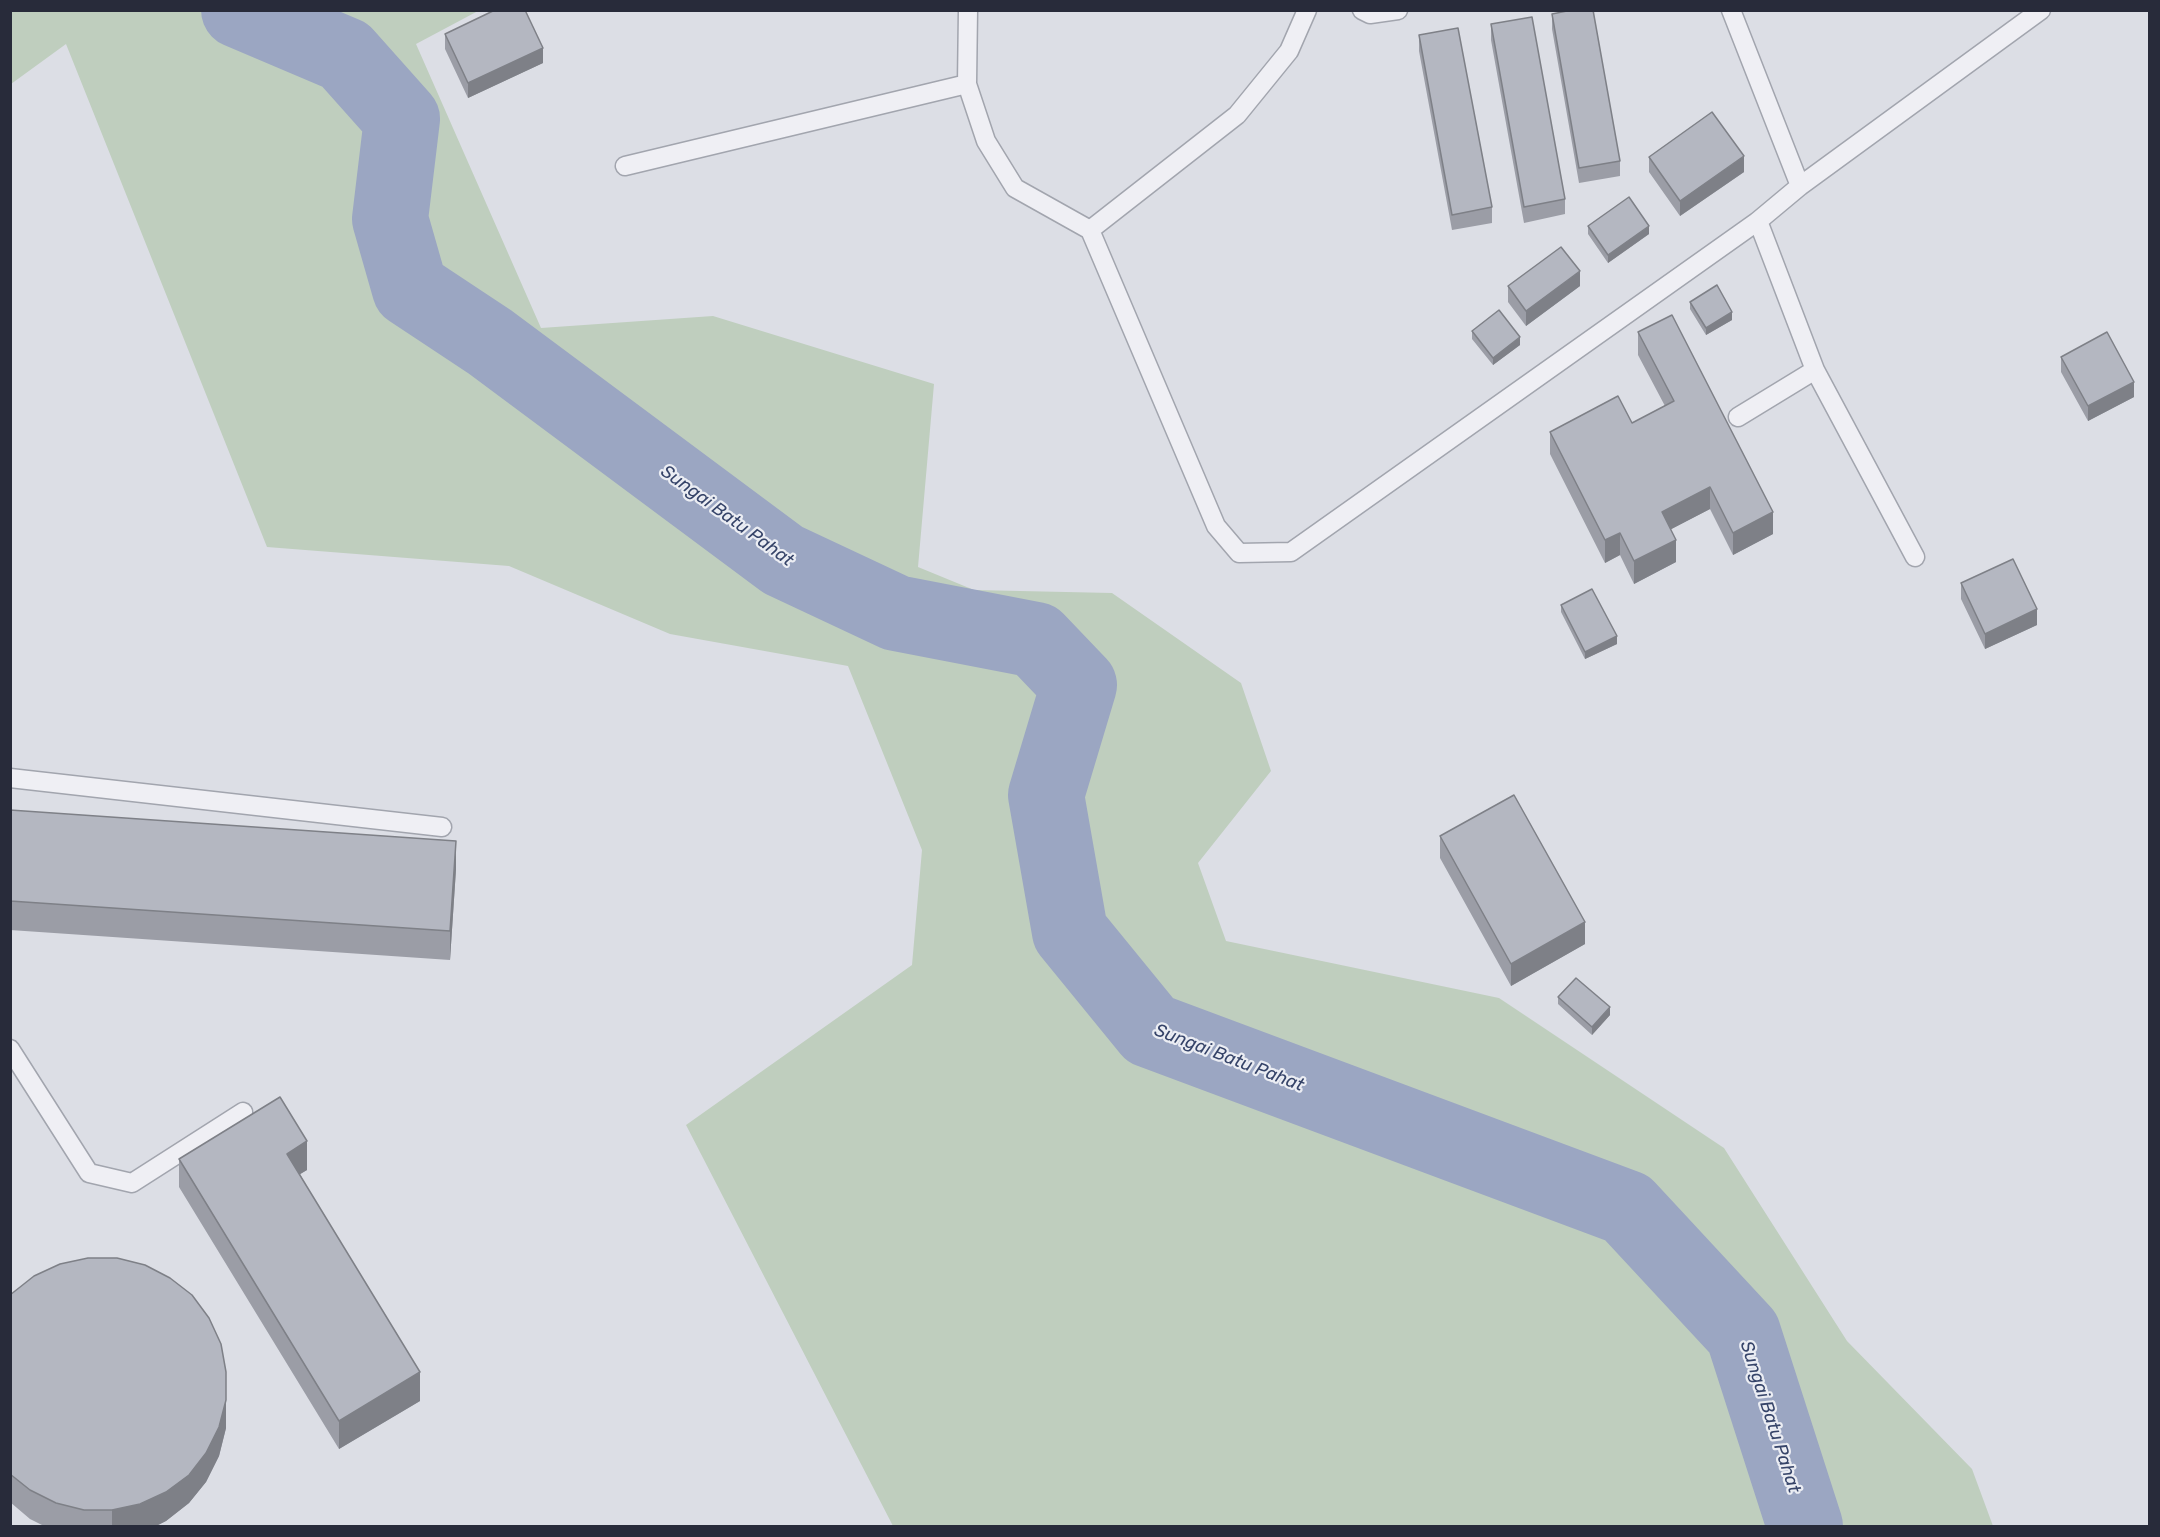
<!DOCTYPE html>
<style>
body{margin:0}
#map{position:relative;width:2160px;height:1537px;overflow:hidden;background:#dcdee5;font-family:Rubik,sans-serif}
canvas{display:block}
.frame{position:absolute;inset:0;border:12px solid #282b3a;pointer-events:none}
</style>
<div id="map">
<canvas width="2160" height="1537"></canvas>
<div class="frame"></div>
</div>
<script>
const context = document.querySelector('canvas').getContext('2d');
context.lineJoin = 'round';
function fillPath(path, color) { context.fillStyle = color; context.fill(path, 'evenodd'); }
function trace(path, color, width, dash) { context.strokeStyle = color; context.lineWidth = width; context.lineCap = dash ? 'butt' : 'round'; context.setLineDash(dash || []); context.stroke(path); }
function drawText(font, color, halo, rows, align = 'center') {
  context.font = font + ' Rubik,sans-serif'; context.lineWidth = 4.5; context.setLineDash([]); context.textBaseline = 'middle'; context.strokeStyle = halo; context.fillStyle = color; for (const [text, x, y, turn = 0] of rows) {
    context.save(); context.translate(x, y); context.rotate((+turn || 0) * Math.PI / 180); context.textAlign = isNaN(turn) ? turn : align; if (halo) context.strokeText(text, 0, 0); context.fillText(text, 0, 0); context.restore();
  }
}
fillPath(new Path2D(`
 M11,10L478,11L416,44L541,328L713,316L934,384L918,567L974,590L1112,593L1241,683L1271,771L1198,863L1226,941L1499,998L1724,1148L1847,1341L1972,1469L1993,1526H893L686,1125L912,965L922,850L848,666L670,634L509,566L267,547L66,44L11,84Z`), '#bfcebe');
trace(new Path2D(`
 M239,10L345,55L402,119L390,219L410,289L490,342L783,560L896,613L1036,640L1079,685L1046,795L1070,932L1150,1030L1627,1208L1743,1333L1805,1526`), '#9ba6c2', 76);
const service = new Path2D(`
 M968,10L967,84L986,141L1015,188L1090,230
 M1307,10L1289,51L1237,115L1090,230L1216,526L1239,553L1291,552L1758,221L1800,186L2041,10
 M1362,10L1370,14L1398,10
 M1731,10L1800,186
 M625,166L967,84
 M1758,221L1815,370L1915,557
 M1738,417L1815,370
 M10,778L442,827
 M10,1049L89,1173L132,1183L243,1112`);
trace(service, '#a2a5ae', 21);
trace(service, '#efeff4', 18);
fillPath(new Path2D(`
 M1552,14L1620,161V176L1579,183L1552,29Z
 M1491,24L1565,199V214L1524,223L1491,40Z
 M445,34L543,63L468,98L445,49Z
 M1419,35L1492,207V223L1452,230L1419,51Z
 M1649,157L1744,172L1680,216L1649,172Z
 M1588,226L1649,234L1608,263L1588,234Z
 M1508,286H1580L1526,326L1508,302Z
 M1690,302L1732,320L1706,335L1690,309Z
 M1472,331L1520,345L1493,365L1472,339Z
 M1638,332L1773,534L1733,555L1710,509L1671,529L1676,562L1634,584L1620,555L1605,563L1550,454V432L1632,423L1665,406L1638,355Z
 M2061,357L2134,397L2088,421L2061,372Z
 M1961,583L2037,625L1985,649L1961,599Z
 M1561,605L1617,644L1585,659L1561,612Z
 M10,810L456,869L450,960L10,930Z
 M1440,836L1585,944L1511,986L1440,858Z
 M1558,997L1610,1015L1592,1035L1558,1004Z
 M179,1159L307,1170L300,1174L420,1401L339,1449L179,1187Z
 M10,1295L226,1372V1428L219,1456L206,1482L189,1503L166,1521L154,1527H46L30,1519L10,1502Z`), '#9b9da6');
fillPath(new Path2D(`
 M543,48V63L468,98V83Z
 M1744,156V172L1680,216V201Z
 M1649,226V234L1608,263V255Z
 M1580,271V286L1526,326V311Z
 M1732,312V320L1706,335V328Z
 M1520,337V345L1493,365V358Z
 M2134,382V397L2088,421V406Z
 M1710,487V509L1662,534V512Z
 M1773,512V534L1733,555V533Z
 M1620,533V555L1605,563V540Z
 M1676,540V562L1634,584V561Z
 M2037,609V625L1985,649V634Z
 M1617,636V644L1585,659V652Z
 M456,841V869L450,960V931Z
 M1585,922V944L1511,986V964Z
 M1610,1007V1015L1592,1035V1027Z
 M307,1141V1170L287,1182V1154Z
 M420,1372V1401L339,1449V1421Z
 M226,1400V1428L219,1456L206,1482L189,1503L166,1521L154,1527H112V1510Z`), '#7e8087');
const building = new Path2D(`
 M495,10H525L543,48L468,83L445,34Z
 M1572,10H1593L1620,161L1579,168L1552,14Z
 M1532,17L1565,199L1524,207L1491,24Z
 M1458,28L1492,207L1452,215L1419,35Z
 M1712,112L1744,156L1680,201L1649,157Z
 M1629,197L1649,226L1608,255L1588,226Z
 M1561,247L1580,271L1526,311L1508,286Z
 M1717,285L1732,312L1706,328L1690,302Z
 M1499,310L1520,337L1493,358L1472,331Z
 M1672,315L1773,512L1733,533L1710,487L1662,512L1676,540L1634,561L1620,533L1605,540L1550,432L1618,396L1632,423L1674,401L1638,332Z
 M2107,332L2134,382L2088,406L2061,357Z
 M2013,559L2037,609L1985,634L1961,583Z
 M1592,589L1617,636L1585,652L1561,605Z
 M1514,795L1585,922L1511,964L1440,836Z
 M10,810L456,841L450,931L10,901Z
 M1576,978L1610,1007L1592,1027L1558,997Z
 M280,1097L307,1141L287,1154L420,1372L339,1421L179,1159Z
 M88,1258H117L145,1265L170,1278L192,1295L209,1318L221,1344L226,1372V1400L219,1427L206,1453L189,1475L166,1492L140,1504L112,1510H84L56,1503L30,1490L10,1474V1295L34,1276L60,1264Z`);
fillPath(building, '#b4b7c1');
trace(building, '#7e8087', 1.5);
drawText('italic 18px', '#364469', '#ebedf3', [
 ["Sungai Batu Pahat",727,516,36],
 ["Sungai Batu Pahat",1229,1058,21],
 ["Sungai Batu Pahat",1770,1417,72]
]);
</script>
